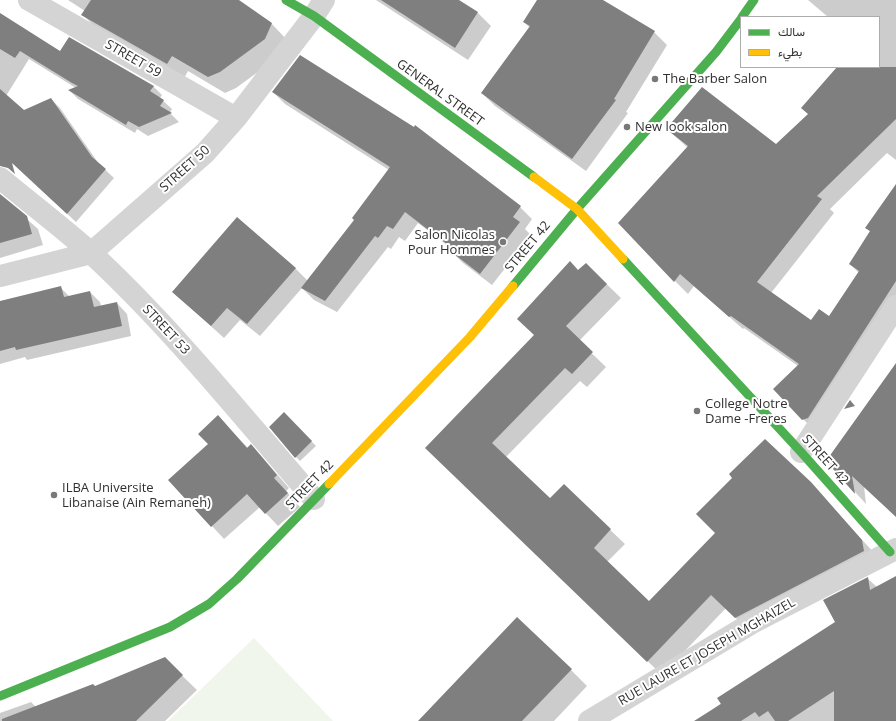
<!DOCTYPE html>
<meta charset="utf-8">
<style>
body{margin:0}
#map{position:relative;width:896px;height:721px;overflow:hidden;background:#fff;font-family:"Open Sans",Vazirmatn,sans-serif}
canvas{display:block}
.legend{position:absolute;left:740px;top:16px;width:140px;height:52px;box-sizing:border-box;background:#fff;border:1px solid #acacac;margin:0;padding:5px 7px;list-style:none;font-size:12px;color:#303030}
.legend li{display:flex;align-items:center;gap:8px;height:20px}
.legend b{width:20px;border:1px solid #acacac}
</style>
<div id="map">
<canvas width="896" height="721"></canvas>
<ul class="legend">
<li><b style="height:5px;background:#4caf50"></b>سالك</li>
<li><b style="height:5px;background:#ffc107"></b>بطيء</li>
</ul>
</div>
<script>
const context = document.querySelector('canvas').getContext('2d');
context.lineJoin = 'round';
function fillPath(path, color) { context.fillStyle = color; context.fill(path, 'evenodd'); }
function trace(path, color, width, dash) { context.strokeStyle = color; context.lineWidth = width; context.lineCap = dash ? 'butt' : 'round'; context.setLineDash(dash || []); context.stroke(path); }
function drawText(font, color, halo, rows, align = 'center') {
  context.font = font + ' "Open Sans",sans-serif'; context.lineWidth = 4; context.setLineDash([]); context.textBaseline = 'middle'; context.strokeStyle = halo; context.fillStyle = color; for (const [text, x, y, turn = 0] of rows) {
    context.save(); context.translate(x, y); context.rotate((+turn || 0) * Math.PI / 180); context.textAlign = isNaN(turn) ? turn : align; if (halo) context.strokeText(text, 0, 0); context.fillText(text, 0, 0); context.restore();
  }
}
fillPath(new Path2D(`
 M254,638L333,721H168Z`), '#f0f6ec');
fillPath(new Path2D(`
 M68,0H237L271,23L287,40L281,55L236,88L225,93L188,71L183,80L99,31L83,15L85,11Z
 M376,0H458L478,13L491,26L468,60Z
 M538,0H601L654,32L667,45L626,112L628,113L586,171L495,106L482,93L530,28L524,22Z
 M808,0H896V160L887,153L830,209L834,213L771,293L812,322L830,318L859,273L850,264L871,232L866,228L896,186V314L816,432L803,419L798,366L744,328L743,329L694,286L688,294L675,281L688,148L667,129L776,145L809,114L838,67H879V17H828Z
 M0,14L60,52L153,86L162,95L160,98L172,109L170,113L179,122L148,136L137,129L135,133L78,99L70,91L76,88L29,59L6,96L24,111L51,99L60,108L99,164L114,178L76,222L38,187L0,130Z
 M273,92L414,128L415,127L520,207L532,219L525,229L531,235L492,285L463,263L451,251L452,249L418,223L405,241L399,237L391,249L388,247L337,312L314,300L302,288L260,336L240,320L224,338L173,292L295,268L308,281L355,220L389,170L285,104Z
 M0,195L38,229L43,245L0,258Z
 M586,264L621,298L579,341L606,367L587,387L580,381L506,457L550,500L564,486L625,544L607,562L649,603L716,533L734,478L810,483L876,555L750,632L726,608L662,675L441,462Z
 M61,288L70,297L90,292L100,302L101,306L117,303L127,314L131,336L27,360L25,357L0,364V302Z
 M896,371V516L864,486L866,504L827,461Z
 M284,413L316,446L300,461L296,457Z
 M218,417L248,448L251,445L263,458L289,488L286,491L300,507L278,526L260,507L224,539L212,526L209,444Z
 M868,579L877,587L896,583V721H696L836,622Z
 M164,658L197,690L165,721H0V713L31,702L36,707L95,687Z
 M571,670L587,686L554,721H420Z`), '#0003');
fillPath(new Path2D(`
 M91,0H239L272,23L265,39L220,72L208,77L172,56L167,64L81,15Z
 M381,0H459L478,12L455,48Z
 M537,0H603L655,31L614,99L616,100L572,159L481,93L530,26L523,22Z
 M0,13L60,51L69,37L154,86L150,91L164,100L160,106L172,113L139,127L128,121L126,125L68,90L78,86L72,83L20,51L15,58L0,49Z
 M300,55L414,127L415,125L521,206L513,217L520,222L480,274L450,251L452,248L405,212L393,229L387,226L378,238L375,236L325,301L301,288L354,220L352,218L390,167L272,92Z
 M837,67H896V119L817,196L822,199L757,282L811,320L819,309L829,316L859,271L849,264L870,231L865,228L896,184V281L808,418L802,420L773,389L799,364L731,316L729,317L680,274L674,282L618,223L688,146L666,129L702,87L776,144L808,114L801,108Z
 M0,89L24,110L51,98L92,157L106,169L67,214L12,163L15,174L8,168L0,166Z
 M0,194L27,216L32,234L0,243Z
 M237,217L296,268L247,324L227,308L211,326L172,292Z
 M570,261L578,270L586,263L607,284L566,326L593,352L572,374L565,368L492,443L550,498L564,484L611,529L594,548L649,601L715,533L696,514L732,478L729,474L765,439L811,482L862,540L864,551L735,618L711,595L647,662L425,448L534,335L517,319Z
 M61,286L64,297L90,291L94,307L117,302L122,326L16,350L15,347L0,351V301Z
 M896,363V517L852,476L855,494L826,461Z
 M850,400L855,406L844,409Z
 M284,412L312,441L295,458L269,427Z
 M218,415L247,448L251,444L277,475L274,478L288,493L265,514L247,494L211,527L168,480L208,444L198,434Z
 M896,576V721H834V691L788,721H775L768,711L759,717L755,712L741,721H694L721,704L717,698L835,622L823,600L868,577L870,590Z
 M517,617L572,669L522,721H418Z
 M165,657L183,675L136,721H2V719L93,684L95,686Z`), '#7f7f7f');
trace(new Path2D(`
 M29,0L236,118
 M0,178C30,203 62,227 91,253C172,328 242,416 314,499
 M0,276L91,253L205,153L236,118L314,16L324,0
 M801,452L896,306
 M589,721L752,623L896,549`), '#d4d4d4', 22);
trace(new Path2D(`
 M286,0L314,16L534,177
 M742,17L754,0
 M623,259L801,452L890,552
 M513,286L577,209L716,52L741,19
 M0,696L170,627L209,604L237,579L329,484`), '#4caf50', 9);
trace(new Path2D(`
 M534,177L577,209L623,259
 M329,484L470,337L513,286`), '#ffc107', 9);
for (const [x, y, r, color] of [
 [655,79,4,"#787878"],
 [627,127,4,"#787878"],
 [503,242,4,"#787878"],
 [697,411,4,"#787878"],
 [54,495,4,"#787878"]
]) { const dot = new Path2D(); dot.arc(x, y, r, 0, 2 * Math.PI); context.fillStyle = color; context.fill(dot); trace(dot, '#fff', 1.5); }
drawText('13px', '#303030', '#fff', [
 ["STREET 59",133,59,30],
 ["GENERAL STREET",440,93,36],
 ["STREET 50",185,169,-42],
 ["STREET 42",528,247,-50],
 ["STREET 53",166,330,47],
 ["STREET 42",825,460,48],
 ["STREET 42",310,485,-46],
 ["RUE LAURE ET JOSEPH MGHAIZEL",707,652,-30]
]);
drawText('13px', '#303030', '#fff', [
 ["The Barber Salon",663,79],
 ["New look salon",635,127],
 ["Salon Nicolas",495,235,"right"],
 ["Pour Hommes",495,250,"right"],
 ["College Notre",705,404],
 ["Dame -Freres",705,419],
 ["ILBA Universite",62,488],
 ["Libanaise (Ain Remaneh)",62,503]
], 'left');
</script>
